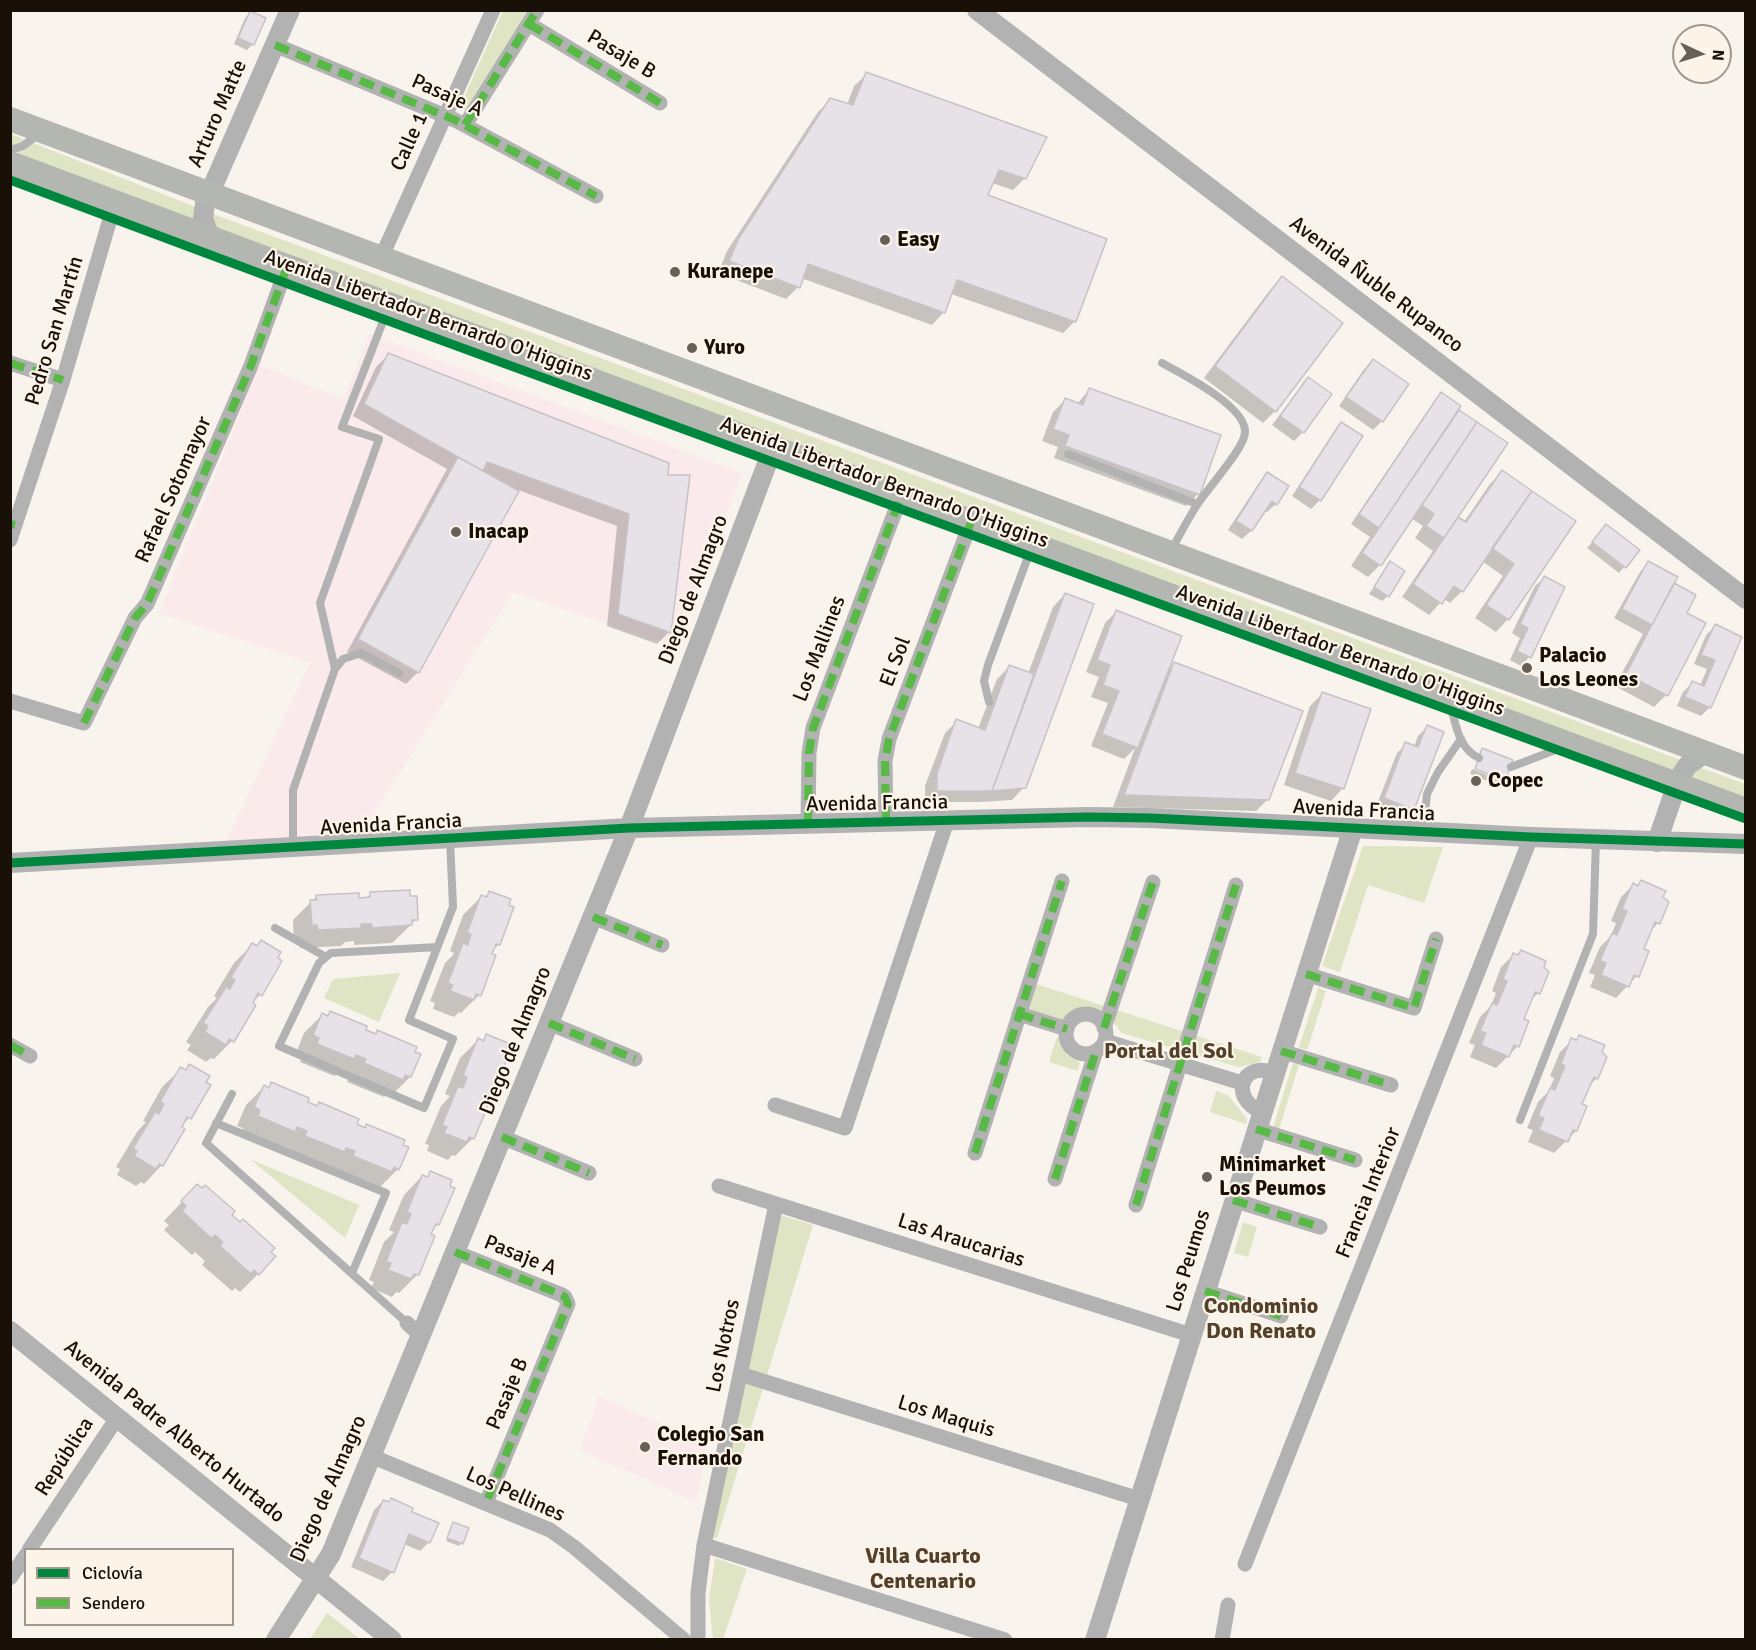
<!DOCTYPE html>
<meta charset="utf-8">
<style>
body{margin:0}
#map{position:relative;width:1756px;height:1650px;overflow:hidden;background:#f8f3ed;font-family:Signika,sans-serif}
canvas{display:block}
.frame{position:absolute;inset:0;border:12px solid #191108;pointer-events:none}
.legend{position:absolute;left:24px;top:1548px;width:210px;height:78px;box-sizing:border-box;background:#fcf4e9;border:2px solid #a1998f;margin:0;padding:8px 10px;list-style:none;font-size:18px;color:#191108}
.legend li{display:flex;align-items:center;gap:12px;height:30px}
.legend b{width:30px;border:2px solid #a1998f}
.north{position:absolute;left:1672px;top:24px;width:60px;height:60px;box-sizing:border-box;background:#fcf4e9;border:2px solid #a1998f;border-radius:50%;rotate:94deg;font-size:16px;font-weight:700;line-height:24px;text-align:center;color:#191108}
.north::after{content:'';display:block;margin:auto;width:21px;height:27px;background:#676058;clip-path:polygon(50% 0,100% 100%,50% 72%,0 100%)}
</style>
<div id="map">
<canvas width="1756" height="1650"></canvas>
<div class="frame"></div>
<ul class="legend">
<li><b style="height:8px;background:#00873e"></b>Ciclovía</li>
<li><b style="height:8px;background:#58b947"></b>Sendero</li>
</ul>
<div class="north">N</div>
</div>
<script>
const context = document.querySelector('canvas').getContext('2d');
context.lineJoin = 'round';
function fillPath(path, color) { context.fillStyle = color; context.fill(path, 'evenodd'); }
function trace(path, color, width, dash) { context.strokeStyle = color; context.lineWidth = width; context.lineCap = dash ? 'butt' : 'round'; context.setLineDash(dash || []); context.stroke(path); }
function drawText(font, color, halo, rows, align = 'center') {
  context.font = font + ' Signika,sans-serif'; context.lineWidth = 4.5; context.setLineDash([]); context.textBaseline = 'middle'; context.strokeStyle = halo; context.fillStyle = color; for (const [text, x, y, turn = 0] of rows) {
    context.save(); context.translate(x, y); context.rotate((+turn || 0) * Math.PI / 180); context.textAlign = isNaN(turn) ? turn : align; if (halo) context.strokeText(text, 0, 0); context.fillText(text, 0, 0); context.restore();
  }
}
fillPath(new Path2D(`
 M369,334L742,473L676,647L513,592L360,836L225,844L310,663L159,613L260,365L344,400Z
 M599,1397L709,1445L696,1502L580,1450Z`), '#fbeaeb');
fillPath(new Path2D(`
 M503,11H531L468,112L459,108Z
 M10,134L224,218L1745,784V801L25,158L11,148Z
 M1363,846L1443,847L1424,903L1368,885L1340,972L1322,966Z
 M400,973L379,1022L324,998L333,979Z
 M1036,984L1262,1057L1260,1062L1238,1067L1121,1033C1111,1016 1103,1012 1084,1007L1060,1020L1028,1010Z
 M1318,988L1326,991L1307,1050L1299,1047Z
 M1057,1037L1060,1038L1067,1055L1080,1063L1078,1071L1049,1062Z
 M1293,1063L1299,1065L1279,1129L1273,1127Z
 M1216,1091L1228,1095L1247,1119L1246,1124L1210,1112Z
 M250,1159L359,1205L345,1238Z
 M780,1215L813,1225L717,1538L713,1537Z
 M1243,1222L1257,1227L1248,1257L1234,1253Z
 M715,1558L747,1569L723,1639H714L712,1634L709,1599Z
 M327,1613L360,1639H310Z`), '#dfe4c4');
fillPath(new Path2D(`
 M250,13L253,44L247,50L234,44L245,18Z
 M867,74L1025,178L1013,190L992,183L986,196L1075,321L1063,333L951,294L944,312L932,325L801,278L798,287L786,299L718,273L727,251L818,112L830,100L847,105L854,86Z
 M1282,278L1275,411L1263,423L1204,378L1270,290Z
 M388,355L667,464L669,632L657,644L607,626L617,526L518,490L418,672L406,684L347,652L447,469L353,416L376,367Z
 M1373,361L1407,385L1382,421L1373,430L1339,406L1364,369Z
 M1308,379L1303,432L1294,441L1272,425L1300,388Z
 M1090,389L1198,494L1186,506L1054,458L1058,447L1042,441L1053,412L1065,400L1077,404Z
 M1441,394L1457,410L1506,444L1456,517L1464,522L1490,484L1502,472L1574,521L1508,619L1496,632L1475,618L1503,576L1482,561L1462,591L1450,603L1444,599L1429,615L1402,597L1433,551L1415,538L1423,526L1411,518L1380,565L1368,577L1351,566L1370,537L1351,524L1433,403Z
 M1342,424L1320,500L1311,509L1292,496L1333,433Z
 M1267,474L1276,504L1267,512L1264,511L1251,531L1242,539L1228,530L1259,483Z
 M1606,526L1638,551L1619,573L1587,548Z
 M1391,563L1388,596L1382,601L1369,594Z
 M1648,563L1672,584L1685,614L1666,695L1654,707L1615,686L1643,634L1614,618L1640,572Z
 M1544,578L1529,657L1521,666L1510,660L1520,638L1512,633L1535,586Z
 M1065,594L1024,787L1012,800L979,802H925V786L945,733L957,721L978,729L997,679L1009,667L1028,674L1053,607Z
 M1117,611L1165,673L1174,664L1268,799L1256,811L1113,807L1135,748L1124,759L1091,746L1108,703L1091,697L1099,677L1086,672L1105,623Z
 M1715,626L1740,637L1710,707L1701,716L1677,706L1683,692L1692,683L1700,686L1707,669L1694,664L1706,635Z
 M1322,694L1343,788L1331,801L1284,785L1310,706Z
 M1427,727L1413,809L1404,818L1376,807L1397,753L1406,744L1414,747L1418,736Z
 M1472,769L1503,781L1498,785L1470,774Z
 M1641,882L1662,898L1658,923L1650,932L1642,950L1637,976L1616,998L1590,987L1595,975L1589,973L1600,947L1611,936L1616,923L1611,921L1621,897L1633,885L1637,886Z
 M490,893L499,944L492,951L479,995L461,1013L459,1012L454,1017L433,1009L435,1003L430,1001L445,963L453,955L454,953L450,951L463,915L481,897L484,898Z
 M371,894L409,898L417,919L392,943L354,945V941L345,942L341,946L300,948V943H294L293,920L317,896L358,899H365Z
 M252,945L260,995L251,1004L254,1005L232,1041L214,1059L211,1058L206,1062L187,1050L191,1045L186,1042L208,1007L217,998L214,996L234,963Z
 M1521,952L1538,993L1530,1001L1522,1020L1518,1046L1496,1068L1470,1057L1475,1045L1469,1043L1480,1017L1491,1006L1496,993L1492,991L1501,967L1513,955L1517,956Z
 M331,1012L374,1035L378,1032L419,1055L410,1077L392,1095L387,1093L384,1097L347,1082L349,1077L338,1073L334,1076L300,1062L302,1056L296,1053L304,1033L322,1015L326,1016Z
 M487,1036L494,1088L487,1096L473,1138L455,1156L452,1155L448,1160L427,1151L429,1145L425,1144L441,1106L450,1096L445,1094L460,1058L478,1040L481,1041Z
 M1579,1037L1597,1078L1588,1087L1580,1105L1576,1131L1554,1153L1528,1142L1533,1130L1527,1128L1538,1102L1549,1091L1554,1078L1550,1076L1560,1052L1572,1040L1575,1041Z
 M190,1066L209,1085L189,1118L180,1128L162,1165L144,1184L141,1182L136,1186L117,1175L120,1169L116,1167L137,1132L146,1122L143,1121L162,1087L181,1069L184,1071Z
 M272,1084L316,1107L319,1104L355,1125L364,1129L367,1126L398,1169L380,1187L241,1134L243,1128L237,1126L246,1105L264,1087L268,1088Z
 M431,1173L438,1224L430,1232L417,1275L399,1293L396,1292L392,1297L371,1288L374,1282L369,1280L384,1242L394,1232L389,1230L404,1195L422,1176L426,1178Z
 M197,1186L269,1252L258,1274L240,1292L235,1288L232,1291L202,1265L205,1261L195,1252L192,1255L164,1230L169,1225L164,1221Z
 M383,1501L410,1512L429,1542L420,1551L404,1544L392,1572L383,1581L351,1567L374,1510Z
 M454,1524L461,1543L459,1546L446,1541Z`), '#0003');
const building = new Path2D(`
 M250,11L266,18L254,45L238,38Z
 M866,72L1047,137L1026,179L999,170L988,195L1107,239L1076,322L957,280L945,313L808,264L800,288L729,261L739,238L830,98L853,105Z
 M1282,276L1343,323L1276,412L1215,366Z
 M388,353L669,463L668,475H690L671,633L618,614L629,514L487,462L483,471L364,404Z
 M1373,359L1409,384L1383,422L1346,397Z
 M1308,377L1332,394L1304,433L1280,416Z
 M1089,388L1221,435L1200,495L1065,446L1069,435L1053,429L1065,398L1083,405Z
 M1441,392L1461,406L1379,528L1359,514Z
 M1459,410L1477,422L1381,566L1362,553Z
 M1341,422L1363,436L1321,501L1299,487Z
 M1477,422L1508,443L1444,538L1426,526L1434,514L1422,505Z
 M458,457L519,491L419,673L358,639Z
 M1502,470L1532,491L1463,592L1454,586L1442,604L1413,584L1458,517L1466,522Z
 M1267,472L1289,486L1277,505L1272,501L1252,531L1236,521Z
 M1532,491L1576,521L1509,620L1486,605L1514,564L1492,548Z
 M1606,524L1640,550L1626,568L1592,542Z
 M1390,561L1405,571L1389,597L1374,587Z
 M1648,561L1678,577L1652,625L1622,609Z
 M1544,576L1565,587L1531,658L1517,651L1528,628L1520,624Z
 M1674,583L1696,595L1687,613L1706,623L1668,696L1626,674Z
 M1065,593L1094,604L1026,788L992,791Z
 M1116,610L1182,636L1138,748L1102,734L1119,691L1103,685L1110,665L1097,660Z
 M1715,624L1742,637L1711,708L1685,697L1692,681L1704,686L1715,660L1701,655Z
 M1174,662L1303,711L1269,800L1124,795Z
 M1009,665L1034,674L992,791H937V773L956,719L985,730Z
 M1322,692L1371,709L1344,789L1295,773Z
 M1427,725L1444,732L1414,810L1384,798L1405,742L1418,747Z
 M1482,748L1513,760L1505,780L1475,769Z
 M1641,880L1666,891L1663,897L1669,902L1660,924L1655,922L1644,949L1649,951L1639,977L1634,975L1629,987L1601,975L1606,963L1600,961L1612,933L1617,935L1627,911L1622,909L1633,883L1638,886Z
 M410,890V896H417L418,920H412V925L372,928V924H361V928L318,930L317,925H312L310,900H317L316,895L359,893V898L370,897V892Z
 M489,891L511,899L509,905L514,907L500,945L496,944L492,954L496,955L481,996L476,994L474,1000L450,991L453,985L448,983L463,943L468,945L471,934L467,933L481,895L487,897Z
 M261,940L281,952L278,958L282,961L262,996L258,993L253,1003L256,1005L234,1042L229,1039L226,1045L205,1032L208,1026L203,1023L226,987L230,989L235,980L231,977L252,943L257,946Z
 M1521,950L1546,961L1544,967L1549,972L1540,994L1535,992L1524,1019L1529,1021L1519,1047L1514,1045L1509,1057L1481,1045L1486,1033L1480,1031L1492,1003L1497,1005L1507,981L1503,979L1513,953L1518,955Z
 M330,1011L367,1026L366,1030L376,1034L377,1030L417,1047L415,1052L421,1054L411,1077L405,1075L403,1080L364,1063L366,1059L356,1055L354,1059L317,1044L319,1038L313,1035L322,1013L328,1016Z
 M486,1034L508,1043L506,1049L510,1052L495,1089L492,1087L487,1097L491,1099L474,1139L469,1137L467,1142L444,1133L447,1127L442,1125L458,1086L463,1088L467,1077L463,1075L478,1038L484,1041Z
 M1579,1035L1605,1045L1602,1052L1607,1057L1598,1079L1594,1077L1582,1104L1587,1106L1577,1131L1573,1130L1568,1142L1539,1130L1544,1118L1538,1116L1550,1088L1555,1090L1565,1066L1561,1064L1571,1038L1577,1040Z
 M189,1064L210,1076L206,1082L211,1085L191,1119L187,1117L182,1127L185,1129L163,1166L159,1164L156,1169L134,1156L137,1151L133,1148L155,1112L159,1114L164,1104L160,1102L180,1067L186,1070Z
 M271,1082L309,1098L308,1102L317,1106L319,1102L359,1119L357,1124L365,1128L366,1124L405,1140L403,1145L409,1147L399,1170L394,1167L392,1172L353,1156L355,1151L346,1148L345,1152L305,1136L307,1131L297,1127L295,1132L258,1116L260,1110L254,1107L264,1085L269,1088Z
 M430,1171L452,1180L450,1186L455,1188L439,1225L436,1224L431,1234L435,1236L419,1275L414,1274L411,1279L388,1270L391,1263L386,1262L402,1222L407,1224L411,1214L407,1212L422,1175L428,1177Z
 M197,1184L202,1188L205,1185L235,1211L232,1215L240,1222L243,1219L275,1248L271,1252L276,1256L259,1275L254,1270L251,1274L220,1246L223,1242L215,1235L211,1238L182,1211L186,1206L181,1201Z
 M391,1498L413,1508L412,1512L439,1523L430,1543L409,1534L394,1573L359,1558L383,1500L389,1502Z
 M453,1522L469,1528L463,1544L447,1538Z`);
fillPath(building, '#e6e2e7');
trace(building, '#c6c3c6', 1.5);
trace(new Path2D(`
 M10,150L23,146L40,133
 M1162,363C1182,374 1246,406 1245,432C1245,448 1207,489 1197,505C1188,519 1180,534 1172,549
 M1068,454L1197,504
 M335,669L343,659L361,653L399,673
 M989,702L984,681L988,665L1032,546
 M1450,704C1456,724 1458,748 1479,758
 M1511,767L1563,747
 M1423,830L1427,794L1438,772L1461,739
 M293,846V790L335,669L320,603L379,439L342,427L389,306
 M275,928L326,957
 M437,947L331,953L319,963L279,1046L424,1108L453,1039L409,1020L453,907L450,839
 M232,1094L206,1143L407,1323
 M1520,1120L1593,934L1596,840
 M216,1123L386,1193L352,1273`), '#b1b2b1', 8);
trace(new Path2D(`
 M529,24L660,103
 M275,45L455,120L596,196
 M465,125L537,10
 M381,258L493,10
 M10,363L63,380
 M10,540L63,380L115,202
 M10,701L84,723L135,618L147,604L250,368L287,267
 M886,822L885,761L889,739L971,522
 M808,823L809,753L813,728L901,496
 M593,917L662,945
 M1306,974L1414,1008L1436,939
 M1019,1014L1067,1029
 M1066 1034a20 20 0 1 1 40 0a20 20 0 1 1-40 0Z
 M549,1023L635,1059
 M1104,1028L1153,882
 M1105,1041L1242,1083
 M10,1045L30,1056
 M1281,1051L1391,1085
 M775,1105L845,1128L947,821
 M1262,1112C1229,1099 1241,1060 1274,1073
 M1256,1129L1355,1160
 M502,1137L589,1173
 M975,1153L1062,881
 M1055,1179L1096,1051
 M719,1186L1191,1335
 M1233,1200L1320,1227
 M1136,1205L1236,885
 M455,1252L562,1295L565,1297L568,1304L486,1503
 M1205,1291L1281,1316
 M407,1323L421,1336
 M740,1374L1139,1499
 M371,1456L550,1530L574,1547L684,1640
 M704,1545L1005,1640
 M29,1550L117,1418
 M1245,1564L1531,837
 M10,1578L26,1555
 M698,1640V1593L704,1545L776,1204
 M1222,1640L1228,1605`), '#b1b2b1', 15);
trace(new Path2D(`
 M977,10L1746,599
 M210,238L203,218L205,204L290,10
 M1657,842L1679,778L1688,765L1705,753
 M10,863L629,828L1088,817L1151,818L1531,837L1746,844
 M10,1331L392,1640
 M276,1640L331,1554L629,828L773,448
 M1095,1640L1353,828`), '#b1b2b1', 20);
trace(new Path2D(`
 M10,119L1746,768
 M10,163L1746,810`), '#b4b6b2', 24);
trace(new Path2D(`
 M529,24L660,103
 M275,45L455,120L596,196
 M465,125L537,10
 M10,363L63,380
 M10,524L15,525
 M84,723L135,618L147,604L250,368L287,267
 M886,822L885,761L889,739L971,522
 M808,823L809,753L813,728L901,496
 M593,917L662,945
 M1306,974L1414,1008L1436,939
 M1019,1014L1067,1029
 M549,1023L635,1059
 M1104,1028L1153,882
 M10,1045L30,1056
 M1281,1051L1391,1085
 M1256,1129L1355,1160
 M502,1137L589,1173
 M975,1153L1062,881
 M1055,1179L1096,1051
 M1233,1200L1320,1227
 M1136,1205L1236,885
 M455,1252L562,1295L565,1297L568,1304L486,1503
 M1205,1291L1281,1316`), '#58b947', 8, [15, 8]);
trace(new Path2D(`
 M10,180L315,294L1746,819
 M10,863L629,828L1088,817L1151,818L1531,837L1746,844`), '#00873e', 9);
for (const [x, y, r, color] of [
 [885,240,6,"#676058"],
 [675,272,6,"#676058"],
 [692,348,6,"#676058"],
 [456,532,6,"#676058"],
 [1527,668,6,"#676058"],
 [1476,781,6,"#676058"],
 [1207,1177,6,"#676058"],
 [645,1447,6,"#676058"]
]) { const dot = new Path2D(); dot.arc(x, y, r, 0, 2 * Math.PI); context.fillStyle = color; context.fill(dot); trace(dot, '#fcf4e9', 2); }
drawText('21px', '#191108', '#fcf4e9', [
 ["Pasaje B",621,55,31],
 ["Pasaje A",447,96,24],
 ["Arturo Matte",218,114,-66],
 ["Calle 1",410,142,-66],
 ["Avenida Ñuble Rupanco",1376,285,37],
 ["Avenida Libertador Bernardo O'Higgins",428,316,20],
 ["Pedro San Martín",55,331,-73],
 ["Avenida Libertador Bernardo O'Higgins",884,483,20],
 ["Rafael Sotomayor",174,490,-66],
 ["Diego de Almagro",694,590,-69],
 ["Los Mallines",820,649,-69],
 ["Avenida Libertador Bernardo O'Higgins",1340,651,20],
 ["El Sol",896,662,-69],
 ["Avenida Francia",877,804,-1],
 ["Avenida Francia",1364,811,3],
 ["Avenida Francia",391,825,-3],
 ["Diego de Almagro",516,1041,-68],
 ["Francia Interior",1369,1193,-68],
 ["Las Araucarias",961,1241,18],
 ["Pasaje A",520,1256,22],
 ["Los Peumos",1189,1261,-73],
 ["Los Notros",724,1346,-78],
 ["Pasaje B",508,1394,-67],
 ["Los Maquis",946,1417,17],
 ["Avenida Padre Alberto Hurtado",174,1432,39],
 ["República",65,1457,-57],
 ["Diego de Almagro",329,1489,-66],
 ["Los Pellines",515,1495,24]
]);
drawText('bold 21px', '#191108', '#fcf4e9', [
 ["Easy",897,240],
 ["Kuranepe",687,272],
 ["Yuro",704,348],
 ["Inacap",468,532],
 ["Palacio",1539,656],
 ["Los Leones",1539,680],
 ["Copec",1488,781],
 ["Minimarket",1219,1165],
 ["Los Peumos",1219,1189],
 ["Colegio San",657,1435],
 ["Fernando",657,1459]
], 'left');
drawText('bold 22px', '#52402b', '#fcf4e9', [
 ["Portal del Sol",1169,1052],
 ["Condominio",1261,1307],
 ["Don Renato",1261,1332],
 ["Villa Cuarto",923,1557],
 ["Centenario",923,1582]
]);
</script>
